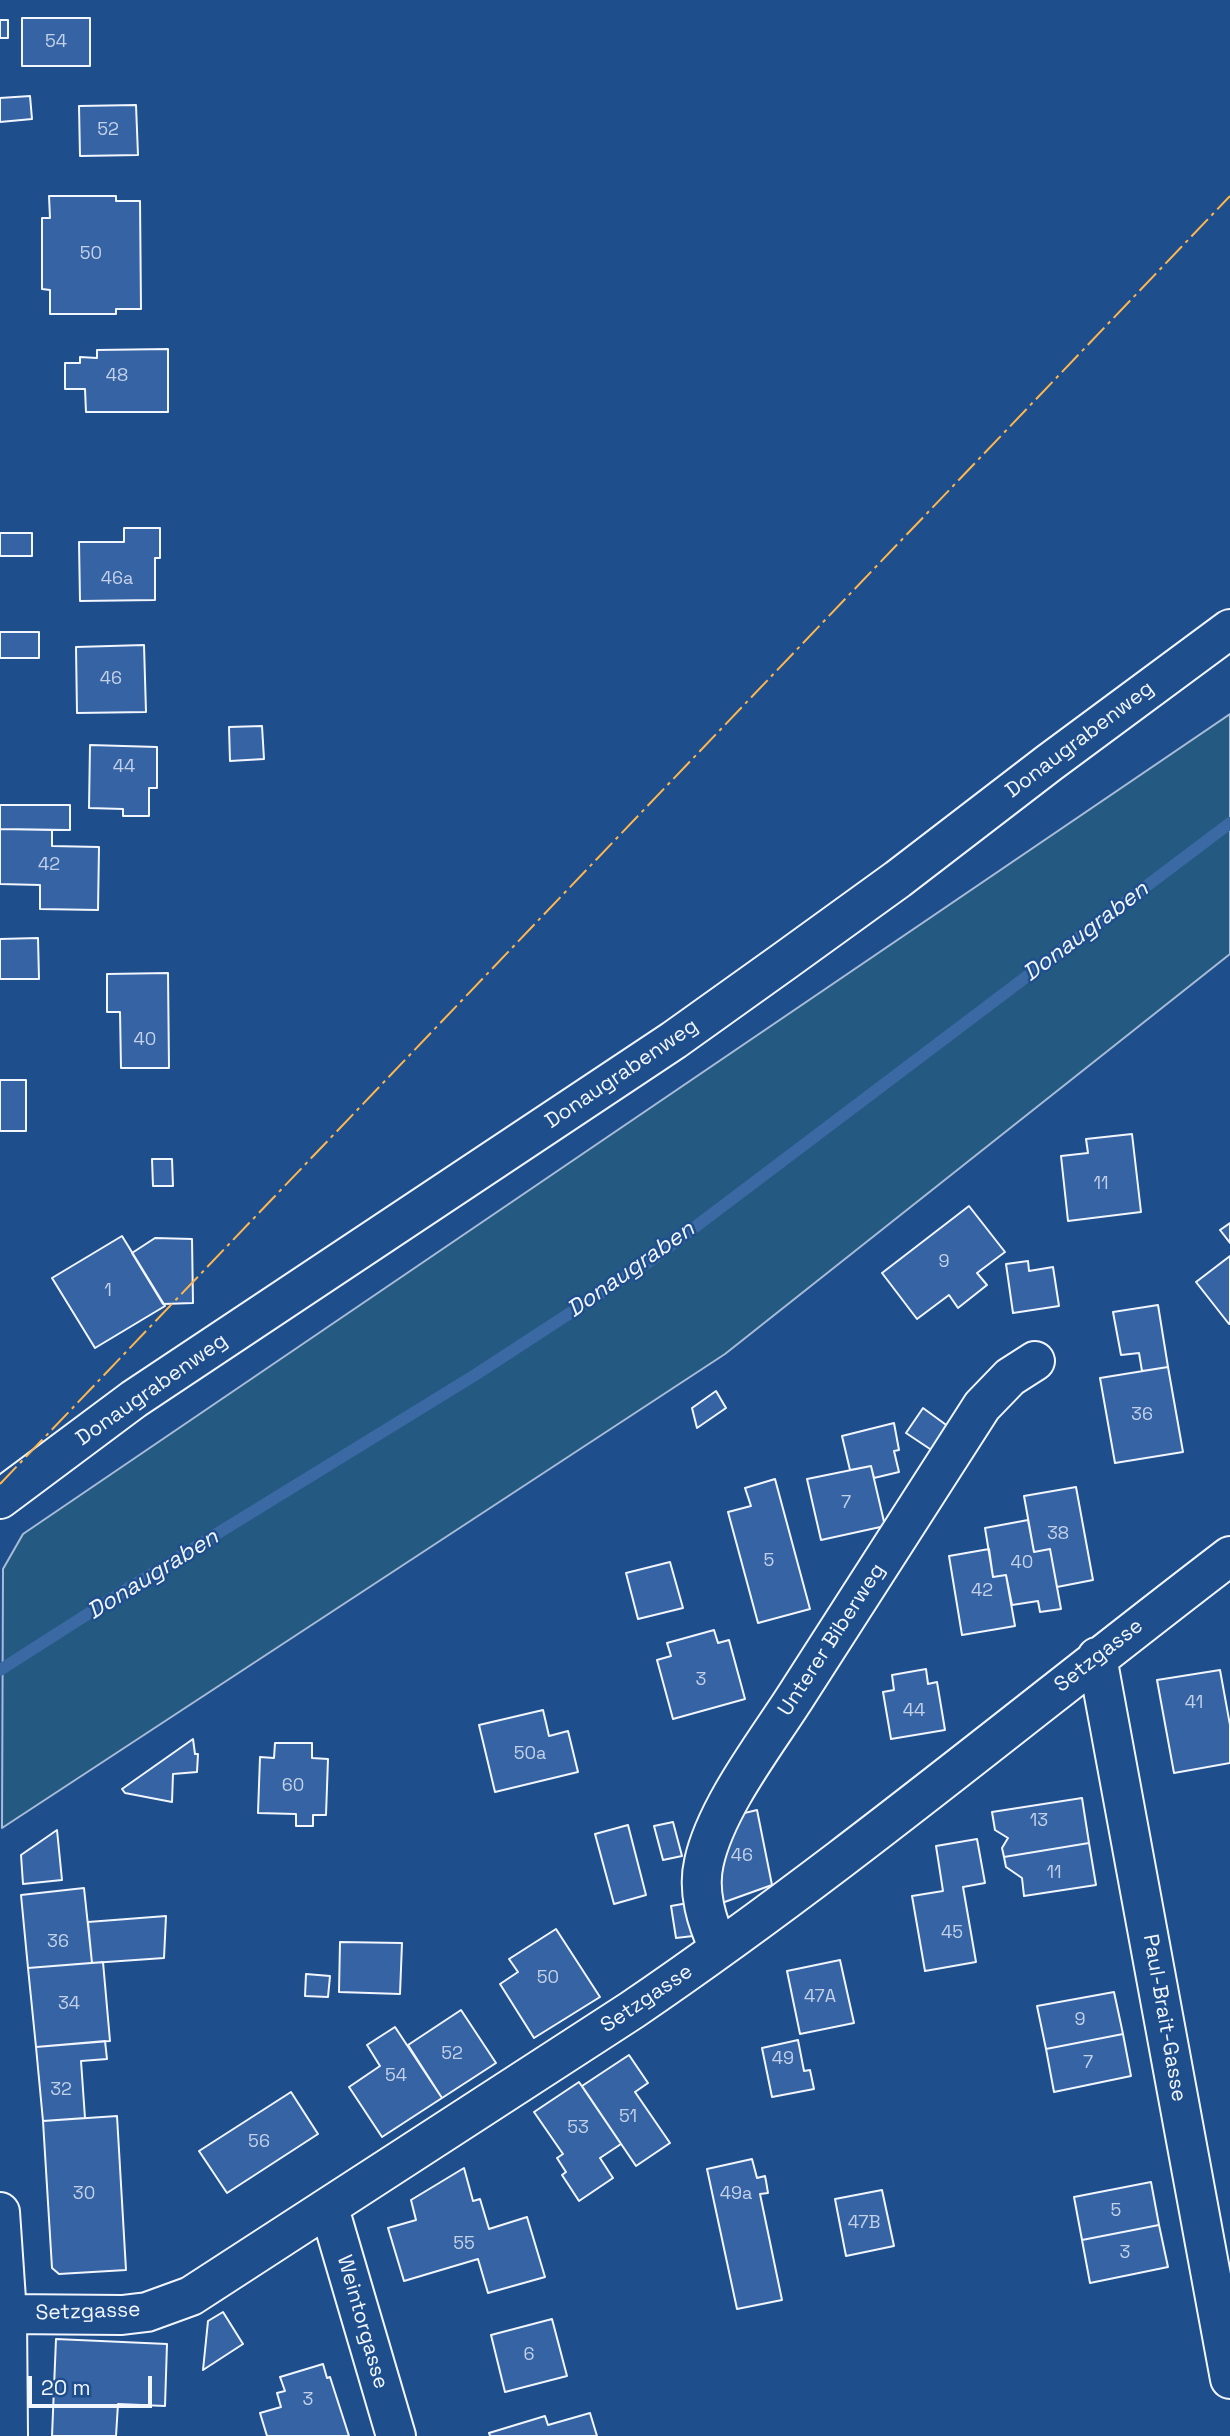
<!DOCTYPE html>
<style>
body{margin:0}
#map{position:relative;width:1230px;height:2436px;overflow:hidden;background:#1f4e8c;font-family:"Space Grotesk",sans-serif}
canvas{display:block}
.scale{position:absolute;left:28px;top:2376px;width:124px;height:32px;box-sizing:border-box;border:4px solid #f2f6ff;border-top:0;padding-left:9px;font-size:21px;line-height:24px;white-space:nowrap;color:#f2f6ff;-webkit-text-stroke:5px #1f4e8c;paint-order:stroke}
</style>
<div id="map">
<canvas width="1230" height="2436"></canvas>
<div class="scale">20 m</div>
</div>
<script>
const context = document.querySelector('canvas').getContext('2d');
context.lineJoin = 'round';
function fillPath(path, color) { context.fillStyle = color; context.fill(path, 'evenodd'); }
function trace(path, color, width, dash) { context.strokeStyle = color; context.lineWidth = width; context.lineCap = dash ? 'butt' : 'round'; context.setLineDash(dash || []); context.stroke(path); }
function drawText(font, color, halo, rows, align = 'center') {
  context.font = font + ' "Space Grotesk",sans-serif'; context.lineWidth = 5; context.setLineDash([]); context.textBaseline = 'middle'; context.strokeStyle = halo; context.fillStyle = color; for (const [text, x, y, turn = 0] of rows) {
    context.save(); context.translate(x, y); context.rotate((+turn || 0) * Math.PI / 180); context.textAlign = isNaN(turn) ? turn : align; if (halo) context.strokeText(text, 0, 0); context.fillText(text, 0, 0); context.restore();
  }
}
const green = new Path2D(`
 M1230,714V954L725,1354L2,1828L3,1569L23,1534Z`);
fillPath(green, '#245a82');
trace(green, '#a8bbd7', 2);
trace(new Path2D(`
 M0,1670L119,1594L475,1375L650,1261L1230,823`), '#3b69a3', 12);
const building = new Path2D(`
 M22,18H90V66H22Z
 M0,20H8V38H0Z
 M30,96L32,119L0,122V98Z
 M136,105L138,155L80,156L79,106Z
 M49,196H116V201H140L141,309H116V314H50V290L42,289V218H50Z
 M168,349V412H86L85,389H65V363H80V357L97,358V350Z
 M124,528H160V558H155V600L80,601L79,542H124Z
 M0,533H32V556H0Z
 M0,632H39V658H0Z
 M144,645L146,712L77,713L76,647Z
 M262,726L264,759L230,761L229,727Z
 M90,745L157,747V788H149V816H123V809L89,808Z
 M0,805H70V830L0,829Z
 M0,829L52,830V846L99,847L98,910L40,909V885L0,884Z
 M38,938L39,979H0V939Z
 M168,973L169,1068H121L120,1012H107V974Z
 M0,1080H26V1131H0Z
 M1132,1134L1141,1212L1068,1221L1061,1156L1088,1153L1086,1139Z
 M152,1159H172L173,1186H153Z
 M969,1206L1005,1252L977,1273L987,1285L958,1308L949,1295L917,1319L882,1273Z
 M1230,1223V1243L1220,1230Z
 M122,1236L165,1306L95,1348L52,1278Z
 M155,1238L192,1239L193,1303L163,1304L132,1253Z
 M1230,1256V1324H1229L1196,1282Z
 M1028,1261L1029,1271L1053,1267L1059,1306L1013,1313L1006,1264Z
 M1158,1305L1168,1367L1142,1371L1139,1353L1121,1355L1113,1312Z
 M1168,1367L1183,1452L1115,1463L1100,1378Z
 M716,1391L726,1408L697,1428L692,1408Z
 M923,1408L949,1427L933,1451L906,1433Z
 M894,1423L899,1450L894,1451L899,1472L874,1478L871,1466L850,1470L842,1436Z
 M871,1466L885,1526L821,1540L807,1479Z
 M775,1479L810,1609L758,1623L728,1512L751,1506L745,1488Z
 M1076,1487L1093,1580L1057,1587L1050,1549L1034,1552L1024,1496Z
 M1028,1520L1034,1552L1050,1549L1061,1609L1040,1612L1038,1601L1012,1605L1006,1575L993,1577L985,1528Z
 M989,1549L993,1577L1006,1575L1015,1626L962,1635L949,1556Z
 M670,1562L683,1608L638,1619L626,1573Z
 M714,1630L718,1643L729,1640L745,1699L673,1719L657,1660L671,1656L667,1643Z
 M926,1669L928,1684L937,1682L945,1730L891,1739L883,1692L894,1690L892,1675Z
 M1220,1670L1230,1725V1763L1174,1773L1157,1680Z
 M543,1710L549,1736L568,1731L578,1772L495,1792L479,1725Z
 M193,1739L195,1754H198L197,1772L173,1774L172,1802L125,1793L122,1789Z
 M275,1743H312V1758L328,1759L326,1815H313V1826H296V1814L258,1813L260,1757L274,1758Z
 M1082,1798L1089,1843L1004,1857L1002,1848L1008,1838L995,1830L992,1812Z
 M757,1810L772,1885L719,1904L722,1840L732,1816Z
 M673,1822L682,1856L663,1860L654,1826Z
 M628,1825L646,1895L614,1904L595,1834Z
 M57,1830L62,1880L23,1884L21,1855Z
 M977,1839L985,1883L963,1887L976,1962L925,1971L912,1896L943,1891L936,1846Z
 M1089,1843L1096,1885L1024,1896L1022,1878L1006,1867L1004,1857Z
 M84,1888L92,1963L28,1968L21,1895Z
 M688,1903L693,1936L676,1938L671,1906Z
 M166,1916L164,1958L92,1963L88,1922Z
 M556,1929L600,1997L534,2038L500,1984L518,1972L509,1959Z
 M340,1942L402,1943L400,1994L339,1992Z
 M840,1960L854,2023L800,2034L787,1971Z
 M103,1962L110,2041L36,2047L28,1968Z
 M306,1974L330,1976L328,1997L305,1996Z
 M1114,1992L1123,2034L1046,2049L1037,2006Z
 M461,2010L496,2063L442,2098L408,2045Z
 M395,2027L442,2098L382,2137L349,2087L380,2066L367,2045Z
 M1123,2034L1131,2076L1054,2092L1046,2049Z
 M798,2040L804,2071L810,2070L814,2089L772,2097L762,2048Z
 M105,2041L107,2059L81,2061L85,2118L43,2121L36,2047Z
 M629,2055L648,2083L635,2092L670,2143L636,2166L582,2086Z
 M579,2082L621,2144L600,2158L613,2178L579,2201L562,2175L566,2172L557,2158L563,2154L534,2112Z
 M291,2092L318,2134L227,2193L199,2151Z
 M117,2116L126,2270L59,2274L52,2268L43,2121Z
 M752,2159L757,2178L765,2176L766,2181L768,2193L760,2194L782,2300L737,2309L707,2169Z
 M464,2168L473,2201L480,2199L489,2229L527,2217L545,2277L488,2293L478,2259L404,2281L388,2228L416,2220L411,2200Z
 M1151,2182L1159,2225L1082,2240L1074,2197Z
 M882,2190L894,2246L846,2256L835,2199Z
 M1159,2225L1168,2267L1090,2283L1082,2240Z
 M223,2312L243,2344L203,2370L208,2321Z
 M552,2319L567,2376L505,2392L491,2335Z
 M56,2339L167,2344L165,2406L118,2404L116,2436H52Z
 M323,2364L327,2378L330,2377L349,2436H267L260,2413L281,2407L277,2393L285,2391L280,2377Z
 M590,2413L597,2436H490L489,2433L545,2416L548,2425Z`);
fillPath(building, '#3563a3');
trace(building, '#f2f6ff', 2);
const minor = new Path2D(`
 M0,1499L134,1399L674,1040L786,960L898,879L1049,763L1230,629
 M1097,1657L1230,2379
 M719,1949C707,1922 697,1892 704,1862C716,1807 766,1743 796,1696C858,1599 920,1502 982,1406L1010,1377L1035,1361
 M329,2208L396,2436
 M0,2212L7,2314L8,2436
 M7,2314L122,2315L147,2312L191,2296L632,2010C839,1869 1031,1708 1230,1556`);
trace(minor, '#f2f6ff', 42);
trace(minor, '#1f4e8c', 38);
trace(new Path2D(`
 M0,1484L1230,196`), '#ffb74d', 2, [24, 5, 3.5, 5]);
drawText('18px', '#c3d1e8', null, [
 ["54",56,42],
 ["52",108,130],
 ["50",91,254],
 ["48",117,376],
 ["46a",117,579],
 ["46",111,679],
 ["44",124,767],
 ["42",49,865],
 ["40",145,1040],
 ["11",1101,1184],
 ["9",944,1262],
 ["1",108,1291],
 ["36",1142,1415],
 ["7",846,1503],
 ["38",1058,1534],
 ["5",769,1561],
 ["40",1022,1563],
 ["42",982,1591],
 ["3",701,1680],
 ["41",1194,1703],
 ["44",914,1711],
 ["50a",530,1754],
 ["60",293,1786],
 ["13",1039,1821],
 ["46",742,1856],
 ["11",1054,1873],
 ["45",952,1933],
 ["36",58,1942],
 ["50",548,1978],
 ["47A",820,1997],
 ["34",69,2004],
 ["9",1080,2020],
 ["52",452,2054],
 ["49",783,2059],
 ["7",1088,2063],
 ["54",396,2076],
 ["32",61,2090],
 ["51",628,2117],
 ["53",578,2128],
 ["56",259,2142],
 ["30",84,2194],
 ["49a",736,2194],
 ["5",1116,2211],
 ["47B",864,2223],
 ["55",464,2244],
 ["3",1125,2253],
 ["6",529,2355],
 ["3",308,2400]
]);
drawText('21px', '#f2f6ff', '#1f4e8c', [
 ["Donaugrabenweg",1080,740,-37],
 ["Donaugrabenweg",622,1074,-34],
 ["Donaugrabenweg",152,1390,-35],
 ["Unterer Biberweg",832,1640,-57],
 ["Setzgasse",1099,1656,-38],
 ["Setzgasse",647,1999,-34],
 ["Paul-Brait-Gasse",1164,2018,80],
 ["Setzgasse",88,2312,-2],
 ["Weintorgasse",362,2322,74]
]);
drawText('italic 23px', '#f2f6ff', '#1f4e8c', [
 ["Donaugraben",1086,932,-37],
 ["Donaugraben",631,1270,-35],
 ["Donaugraben",153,1575,-32]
]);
</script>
